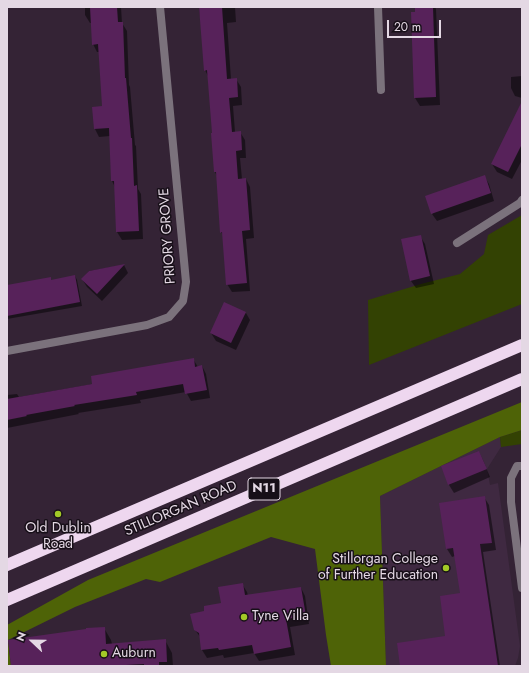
<!DOCTYPE html>
<style>
body{margin:0}
#map{position:relative;width:529px;height:673px;overflow:hidden;background:#342335;font-family:Jost,sans-serif}
canvas{display:block}
.frame{position:absolute;inset:0;border:8px solid #e4d8e4;pointer-events:none}
.north{position:absolute;left:12px;top:621px;width:40px;height:40px;-webkit-text-stroke:3px #170f18;paint-order:stroke;rotate:292deg;font-size:11px;font-weight:700;line-height:16px;text-align:center;color:#e4d8e4}
.north::after{content:'';display:block;margin:auto;width:14px;height:18px;background:#e4d8e4;clip-path:polygon(50% 0,100% 100%,50% 72%,0 100%)}
.scale{position:absolute;left:387px;top:20px;width:54px;height:18px;box-sizing:border-box;border:2px solid #e4d8e4;border-top:0;padding-left:5px;font-size:12px;line-height:14px;white-space:nowrap;color:#e4d8e4;-webkit-text-stroke:3px #170f18;paint-order:stroke}
</style>
<div id="map">
<canvas width="529" height="673"></canvas>
<div class="frame"></div>
<div class="north">N</div>
<div class="scale">20 m</div>
</div>
<script>
const context = document.querySelector('canvas').getContext('2d');
context.lineJoin = 'round';
function fillPath(path, color) { context.fillStyle = color; context.fill(path, 'evenodd'); }
function trace(path, color, width, dash) { context.strokeStyle = color; context.lineWidth = width; context.lineCap = dash ? 'butt' : 'round'; context.setLineDash(dash || []); context.stroke(path); }
function drawText(font, color, halo, rows, align = 'center') {
  context.font = font + ' Jost,sans-serif'; context.lineWidth = 3; context.setLineDash([]); context.textBaseline = 'middle'; context.strokeStyle = halo; context.fillStyle = color; for (const [text, x, y, turn = 0] of rows) {
    context.save(); context.translate(x, y); context.rotate((+turn || 0) * Math.PI / 180); context.textAlign = isNaN(turn) ? turn : align; if (halo) context.strokeText(text, 0, 0); context.fillText(text, 0, 0); context.restore();
  }
}
fillPath(new Path2D(`
 M500,437L501,447L487,469L490,485L498,483L520,646L518,658L515,666H386L380,496Z`), '#3f2941');
fillPath(new Path2D(`
 M522,215V304L369,365L368,300L421,284L460,274L484,254L488,235Z
 M522,430V444L501,447L500,437Z`), '#334203');
fillPath(new Path2D(`
 M522,402V430L500,437L380,496L386,666H331L326,635L315,549L271,537L160,582L146,579L75,607L8,640L11,666H7V625L88,580Z`), '#4e6307');
fillPath(new Path2D(`
 M85,7H121L122,23L127,31L129,85L130,87L135,145L136,146L138,189L141,194L143,239L122,240L117,232L115,187L112,181L110,136L99,137L95,129L103,107L99,52H97L93,44L92,23H90L85,15Z
 M199,7H235L236,22L227,23L231,79H236L241,87L242,105L233,106L235,132H240L245,140L246,158H240L242,179H246L250,187L254,238L246,239L250,291L232,292L227,284L224,236L221,232L217,176L215,172L213,134L208,76L205,70L201,19L200,17Z
 M416,7H435L436,9L440,105L420,106L415,98L412,13H416Z
 M522,76V98L515,96L511,88V77Z
 M522,110V160L512,179L497,172L492,164Z
 M484,176L489,184L494,201L437,221L432,214Z
 M420,236L425,244L434,284L416,288L411,281Z
 M124,265L128,273L102,301L87,287L82,279L89,271Z
 M75,276L77,280L82,306L7,319V286L50,278L51,281Z
 M246,313L250,320L236,350L216,341L211,333Z
 M193,359L198,367L202,366L206,374L210,398L191,401L186,392L140,400L141,403L78,413L79,414L7,428V395L17,394L19,397L93,384Z
 M479,452L483,460L490,477L454,493L449,485L442,467Z
 M484,497L489,505L496,550L483,552L500,666H401L447,637L461,594L455,556L452,557L447,549L440,504Z
 M242,584L247,592L248,596L301,588L305,596L309,624L290,627L295,655L259,661L254,653L224,658L223,655L207,658L202,650L201,638L195,630L205,612L222,604Z
 M104,628L111,640L112,644L165,640L172,653L173,666H12Z`), '#0007');
fillPath(new Path2D(`
 M90,7H117L118,22H123L125,78H126L131,138H132L134,186L137,185L139,231L116,232L114,181H111L109,128L94,129L92,107L102,106L98,44L92,45Z
 M199,7H222L227,79L237,78L238,97L229,98L232,132L241,131L242,150L236,151L238,179L246,178L250,230L242,231L247,283L226,285L222,232L220,233L216,172H214L211,133H212L207,70L204,71Z
 M415,7H433L436,97L414,98L411,12H415Z
 M522,101V144L508,172L491,164Z
 M485,175L491,193L431,214L425,196Z
 M421,235L430,276L410,281L401,239Z
 M125,264L97,294L81,279L89,271Z
 M75,275L80,302L7,316V285L51,277V280Z
 M224,302L246,312L231,343L210,333Z
 M194,358L195,367L202,365L207,390L185,394L183,384L136,392L137,395L74,405L75,406L26,415L27,416L7,420V399L92,384L91,376Z
 M479,451L487,469L448,485L441,466Z
 M485,496L492,543L480,544L498,666H400L397,643L445,636L440,596L460,593L453,548L446,549L439,503Z
 M243,583L245,595L301,587L306,616L286,619L291,647L254,654L252,645L219,650L218,648L201,650L199,633L194,630L190,614L204,611V606L221,603L218,587Z
 M105,627L106,644L166,639L167,662H159V666H144V664L108,666H11L8,640L86,629V628Z`), '#57225a');
trace(new Path2D(`
 M378,7L381,90
 M457,243L520,203L522,200
 M7,351L147,325L169,317L183,301L186,282L160,7
 M522,466H517L511,478V502L522,588`), '#7b727c', 8);
trace(new Path2D(`
 M7,565L522,345
 M7,600L522,379`), '#eed7ef', 12);
for (const [x, y, r, color] of [
 [58,514,4,"#a3c927"],
 [446,568,4,"#a3c927"],
 [244,617,4,"#a3c927"],
 [104,654,4,"#a3c927"]
]) { const dot = new Path2D(); dot.arc(x, y, r, 0, 2 * Math.PI); context.fillStyle = color; context.fill(dot); trace(dot, '#170f18', 1.5); }
for (const [x, y, w] of [
 [264,489,32]
]) { const box = new Path2D(); box.roundRect(x - w / 2, y - 11, w, 22, 3); context.fillStyle = '#170f18'; context.fill(box); trace(box, '#e4d8e4', 1); }
drawText('bold 13px', '#e4d8e4', null, [
 ["N11",264,489]
]);
drawText('14px', '#e4d8e4', '#170f18', [
 ["PRIORY GROVE",168,236,-94],
 ["STILLORGAN ROAD",181,509,-23]
]);
drawText('14px', '#e4d8e4', '#170f18', [
 ["Old Dublin",58,529,"center"],
 ["Road",58,545,"center"],
 ["Stillorgan College",438,560,"right"],
 ["of Further Education",438,576,"right"],
 ["Tyne Villa",252,617],
 ["Auburn",112,654]
], 'left');
</script>
